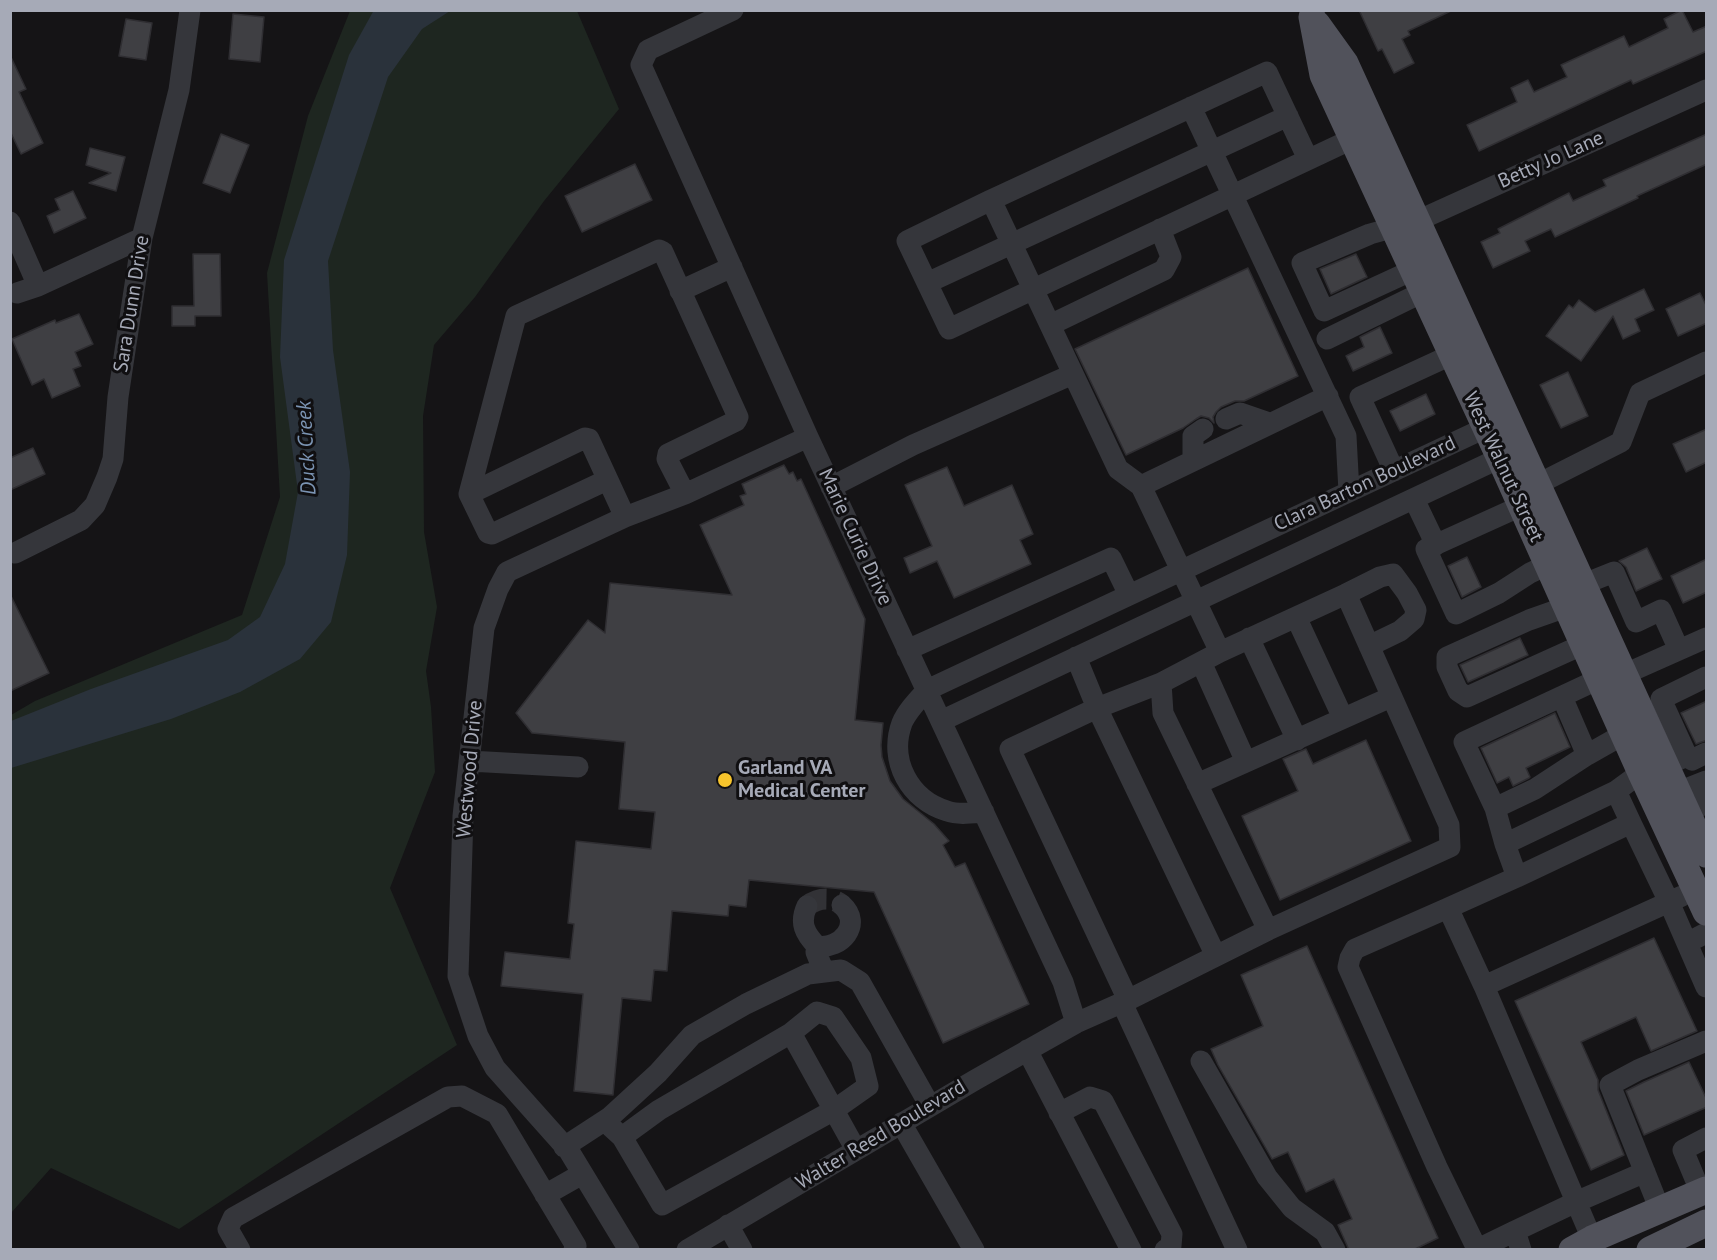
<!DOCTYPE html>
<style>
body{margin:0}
#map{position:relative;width:1717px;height:1260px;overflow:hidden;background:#151416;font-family:"PT Sans",sans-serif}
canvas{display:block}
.frame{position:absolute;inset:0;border:12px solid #a6aab7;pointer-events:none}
</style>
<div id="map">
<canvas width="1717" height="1260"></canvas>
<div class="frame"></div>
</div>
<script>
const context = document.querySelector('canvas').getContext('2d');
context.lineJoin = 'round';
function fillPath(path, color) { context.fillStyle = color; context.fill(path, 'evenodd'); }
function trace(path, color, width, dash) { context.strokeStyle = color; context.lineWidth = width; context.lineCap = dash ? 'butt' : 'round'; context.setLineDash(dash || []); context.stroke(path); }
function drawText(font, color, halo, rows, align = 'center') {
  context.font = font + ' "PT Sans",sans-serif'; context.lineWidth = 6; context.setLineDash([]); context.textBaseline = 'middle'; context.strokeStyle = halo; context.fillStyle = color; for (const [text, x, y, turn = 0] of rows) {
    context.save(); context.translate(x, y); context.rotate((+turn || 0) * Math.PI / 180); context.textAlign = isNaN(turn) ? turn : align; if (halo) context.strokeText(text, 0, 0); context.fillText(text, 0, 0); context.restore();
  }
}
fillPath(new Path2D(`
 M350,11H577L619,109L544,201L475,297L434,345L423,416L424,532L437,607L426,671L431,707L435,772L390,888L457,1045L179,1229L51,1168L11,1213V715L35,701L242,615L280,497L267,273L308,116Z`), '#1e2620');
fillPath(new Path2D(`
 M374,10L450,11L422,29L388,77L328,261L333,350L350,472L347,555L331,622L300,659L240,692L171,719L11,768V721L91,689L228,640L260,617L285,564L298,492L280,357L284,260L349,55Z`), '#2a323b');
const building = new Path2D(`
 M1359,10H1453L1408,31L1410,35L1402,39L1414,63L1394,73L1382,49L1378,51Z
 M1682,10L1693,32L1707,26V51L1633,84L1631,80L1479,151L1467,125L1517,102L1511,88L1528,80L1534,92L1567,77L1561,65L1624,36L1629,47L1668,28L1664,19Z
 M233,14L264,17L260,62L229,59Z
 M126,19L152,23L146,60L119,56Z
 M10,55L26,89L19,92L43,143L21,154L10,131Z
 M221,134L249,145L230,193L203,183Z
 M1707,134V164L1637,196L1638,198L1555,237L1551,229L1525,241L1530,251L1493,268L1481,242L1500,233L1498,229L1569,193L1573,201L1606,186L1603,180Z
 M90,148L125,157L116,191L89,183L111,173L86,165Z
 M635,164L652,200L582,232L565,196Z
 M73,191L86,218L54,233L47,216L60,210L55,199Z
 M193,254H220L221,316H195V326H172V306H194Z
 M1356,254L1367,277L1331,294L1320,269Z
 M1248,268L1298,376L1244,401H1235L1221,407L1216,412L1213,417L1214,423L1209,418L1201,416L1196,419L1183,428L1126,455L1075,349Z
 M1644,289L1654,310L1635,319L1640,331L1623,339L1613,316L1581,361L1546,336L1569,305L1573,308L1579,300L1595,312Z
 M1700,293L1707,307V323L1678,336L1666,309Z
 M79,314L93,344L75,352L81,366L73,369L80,386L52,398L44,379L32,385L12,339L55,320L56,323Z
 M1380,327L1392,353L1353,371L1346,356L1364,347L1360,337Z
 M1568,372L1588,416L1561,428L1540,385Z
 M1426,394L1435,414L1400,431L1390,411Z
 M1707,429V462L1686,472L1673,444Z
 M33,448L45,474L10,490V458Z
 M784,465L789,474L793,472L797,481L801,479L865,619L855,720L883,723L881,745L882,757L890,781L903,799L934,824L949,841L943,845L955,867L965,863L1029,1004L943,1043L874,892L749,880L746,907L729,905L728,916L672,911L667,971L654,970L651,1001L622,998L613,1095L574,1091L583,994L501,986L505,952L570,959L574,924L568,923L576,841L651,849L655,812L619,809L625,742L532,733L516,713L588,620L605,633L610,583L732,595L700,525L744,505L740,496L746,494L742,484Z
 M947,467L964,506L1012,485L1033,534L1020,540L1031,564L954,598L937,561L910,573L904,558L932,546L905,485Z
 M1647,548L1662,579L1636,591L1626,567L1619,561Z
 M1467,557L1481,587L1462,597L1448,566Z
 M1707,559V592L1683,603L1671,576Z
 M10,594L49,673L10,691Z
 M1520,638L1528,655L1468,682L1460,665Z
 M1707,701V740L1696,744L1681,713Z
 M1555,713L1570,747L1526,768L1530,777L1529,778L1513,786L1509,777L1497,783L1481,748Z
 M1366,740L1411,841L1280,900L1242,816L1298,791L1283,759L1306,749L1313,764Z
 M1654,938L1697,1031L1651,1051L1636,1017L1581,1042L1598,1080V1090L1624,1155L1591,1170L1515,1001Z
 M1307,946L1438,1238L1413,1250H1349L1338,1225L1352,1219L1334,1179L1306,1192L1288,1152L1272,1159L1218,1065L1211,1049L1263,1026L1241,975Z
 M1689,1062L1707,1100V1107L1644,1135L1626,1091L1644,1082Z`);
fillPath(building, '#3f3f43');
trace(building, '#2f2e32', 1.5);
trace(new Path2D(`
 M807,906C818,898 831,896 842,905`), '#323236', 21, [21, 10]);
trace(new Path2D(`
 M733,10L648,50L641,65L808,437L1063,982L1076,1023
 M1191,107L1346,436L1349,492
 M991,200L907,241L949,329L1352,139
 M10,222L38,286
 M1413,270L1324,311L1302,263L1370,234L1417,221L1706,90
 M927,283L1288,116
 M680,291L732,267
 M17,293L38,286L142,238
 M1050,325L1164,270L1171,257L1160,229
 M1327,339L1423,292
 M1226,419L1240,413L1269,423
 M1193,460V436L1203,429
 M1394,471L1360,397L1451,355
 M607,480L492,534L488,533L469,494L585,438L589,439L625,517
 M1538,484L1621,442L1640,393L1706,362
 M1141,486L1328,396
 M831,487L913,445L1073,374
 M469,494L516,316L659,250L663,252L738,417L736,421L668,454L667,459L685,494
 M1414,499L1436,545
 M1521,506L1426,549L1456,614L1499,593L1530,573L1547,565
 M15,553L81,520L95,505L107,477L113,459L118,397L142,238L179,90L190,10
 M1584,584L1614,572L1636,622L1661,610L1679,650
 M1346,594L1380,577L1393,574L1407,593L1416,610L1414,619L1400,631L1369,646
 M1566,607L1529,620L1447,657V667L1458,691L1467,697L1582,645
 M1296,617L1343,718
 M1249,638L1297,740
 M907,650L1111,558L1129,595
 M1220,652L1346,594L1449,825L1450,847L1268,930L1163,713L1161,683L1220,652L1141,486L1118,469L991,200L1267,72L1308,159
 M1076,657L1097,708L1010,749L1128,1000L1268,930
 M1201,662L1246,762
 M1706,677L1661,699L1687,756L1692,760L1706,753
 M1161,683L1097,708L1216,956
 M1562,697L1587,755
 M941,721L1500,458L1514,431L1485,428L927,690C918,700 907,711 902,723C888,761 910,800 947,811C958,815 972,813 984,812
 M469,761L578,767
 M1197,784L1391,697
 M1678,792L1706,781
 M1495,808L1535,789L1587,755L1624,734
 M1688,814L1706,802
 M1505,844L1616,791L1631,780L1687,756
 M1517,877L1631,823L1616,791
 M1682,896L1669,902L1706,987
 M807,906C799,923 805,934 817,946L816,952L824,972
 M1448,908L1355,949L1350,958L1348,967L1437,1167L1477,1249
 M1687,943L1706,933
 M817,946C841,950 863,924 842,905
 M1484,986L1669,902L1631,823
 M1122,1003L1237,1250
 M1027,1050L1131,1250
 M1201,1061L1267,1177L1292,1208L1325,1232L1335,1250
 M1059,1113L1090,1097L1103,1101L1172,1234L1171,1246L1165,1250
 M901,1123L974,1250
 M611,1127L622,1137L659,1110L791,1033L856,1150
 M622,1137L662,1205L834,1110L868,1086L861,1058L833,1017L817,1012L791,1033
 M564,1147L610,1117L658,1073L692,1035L746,1004L808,974L841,970L860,982L930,1106
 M1701,1193L1683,1150L1706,1138
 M545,1195L582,1174
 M1660,1210L1610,1085L1638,1070L1706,1041
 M728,1225L742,1250
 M1592,1239L1484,986L1448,908L1517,877L1505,844L1495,808L1464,742L1599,679L1625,674L1706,638
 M240,1250L228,1229L233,1218L448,1097L462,1096L497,1114L576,1246L574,1250
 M629,1250L569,1151L495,1068L478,1036L458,976L463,816L484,628L498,589L507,572L625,517L685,494L808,437
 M687,1250L975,1080L1076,1023L1128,1000
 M1476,1250L1515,1231
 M1521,1250L1515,1231L1576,1202L1645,1172`), '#35363b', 21);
trace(new Path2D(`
 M1312,17L1323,75L1500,458L1642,775L1706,912
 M1317,24L1345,63L1706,854
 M1572,1250L1592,1239L1706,1190
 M1650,1250L1706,1223`), '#51525b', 27);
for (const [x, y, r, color] of [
 [725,780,8,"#f7c42c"]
]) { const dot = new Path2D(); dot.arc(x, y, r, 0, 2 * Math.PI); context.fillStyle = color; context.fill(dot); trace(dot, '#100f11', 2); }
drawText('20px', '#a6aab7', '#100f11', [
 ["Betty Jo Lane",1551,160,-24],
 ["Sara Dunn Drive",132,304,-81],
 ["West Walnut Street",1503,467,65],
 ["Clara Barton Boulevard",1365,484,-25],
 ["Marie Curie Drive",855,537,65],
 ["Westwood Drive",470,769,-85],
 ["Walter Reed Boulevard",881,1135,-31]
]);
drawText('bold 20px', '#a6aab7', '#100f11', [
 ["Garland VA",738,768],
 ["Medical Center",738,791]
], 'left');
drawText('italic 21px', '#7b94b3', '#100f11', [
 ["Duck Creek",307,448,-93]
]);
</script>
